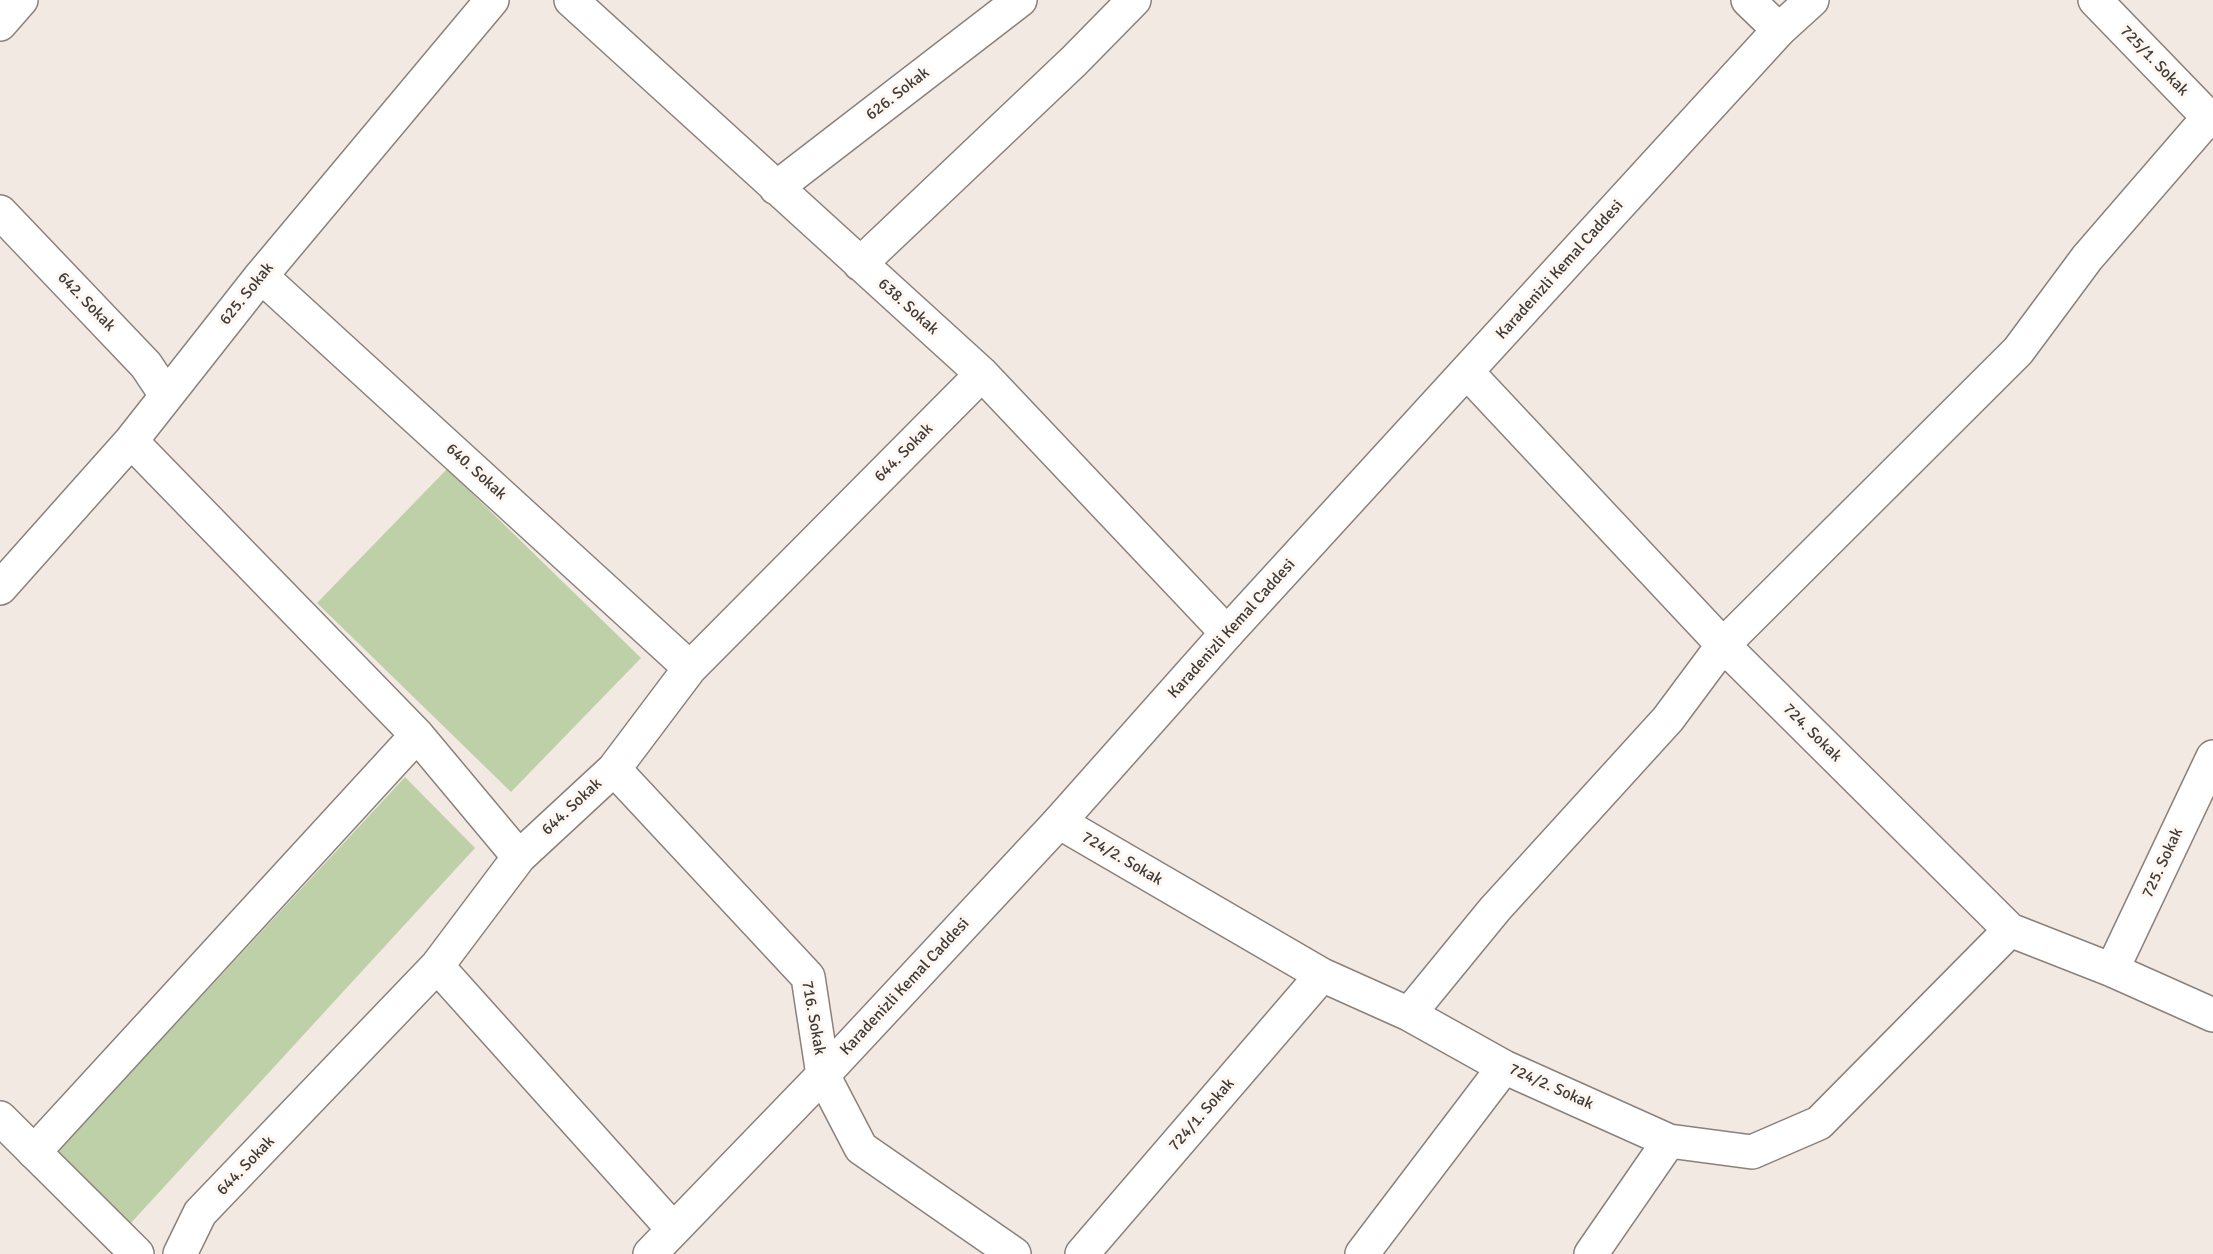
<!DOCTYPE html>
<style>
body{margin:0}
canvas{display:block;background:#f2e9e2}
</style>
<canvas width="2213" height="1254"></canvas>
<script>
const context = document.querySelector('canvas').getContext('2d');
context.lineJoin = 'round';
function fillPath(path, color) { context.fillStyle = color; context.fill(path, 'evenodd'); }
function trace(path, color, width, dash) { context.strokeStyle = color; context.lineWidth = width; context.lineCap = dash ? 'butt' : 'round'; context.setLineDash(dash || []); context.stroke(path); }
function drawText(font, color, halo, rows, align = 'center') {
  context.font = font + ' Signika,sans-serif'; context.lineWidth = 6; context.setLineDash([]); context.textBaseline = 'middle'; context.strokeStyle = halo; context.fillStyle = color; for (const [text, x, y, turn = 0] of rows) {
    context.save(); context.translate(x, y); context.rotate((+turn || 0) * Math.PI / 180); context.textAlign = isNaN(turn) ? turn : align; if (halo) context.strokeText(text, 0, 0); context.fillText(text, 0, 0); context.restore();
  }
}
fillPath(new Path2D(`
 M447,469L641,658L511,792L317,603Z
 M405,777L475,848L130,1224L58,1151Z`), '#bed0a8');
const minor = new Path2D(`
 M571,0L982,374L1227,633
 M1748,0L1779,30
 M2095,0L2213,122
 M0,24L21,0
 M776,188L1020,0
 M0,212L146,365L166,395
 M860,264L1074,61L1134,0
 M261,276L690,668
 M1467,372L1723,645L2010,930L2112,970L2213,1015
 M131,441L417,735L519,857
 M0,588L131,441L261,276L492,0
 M614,769L808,977L823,1075L861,1148L1014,1254
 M1059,822L1322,975L1409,1014L1504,1067L1669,1141L1752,1152L1819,1123L2010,930
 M437,966L673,1229
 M2112,970L2213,757
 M1409,1014L1495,909L1668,719L1723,645L2018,351L2087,258L2208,118
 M34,1152L417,735
 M180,1254L200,1213L437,966L519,857L614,769L690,668L982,374
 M1082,1254L1322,975
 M1362,1254L1504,1067
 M1591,1254L1669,1141`);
const tertiary = new Path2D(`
 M0,1118L137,1254
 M650,1254L823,1075L1059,822L1227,633L1779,30L1812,0`);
trace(minor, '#8a817c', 36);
trace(tertiary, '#8a817c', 36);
trace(minor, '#fff', 33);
trace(tertiary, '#fff', 33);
drawText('16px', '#3e3b38', '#fef6f1', [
 ["725/1. Sokak",2154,61,46],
 ["626. Sokak",898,94,-38],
 ["Karadenizli Kemal Caddesi",1560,270,-48],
 ["625. Sokak",247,294,-51],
 ["642. Sokak",86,302,46],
 ["638. Sokak",908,307,42],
 ["644. Sokak",904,453,-45],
 ["640. Sokak",476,472,42],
 ["Karadenizli Kemal Caddesi",1232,629,-48],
 ["724. Sokak",1812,733,45],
 ["644. Sokak",572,807,-43],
 ["724/2. Sokak",1122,859,30],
 ["725. Sokak",2163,863,-65],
 ["Karadenizli Kemal Caddesi",905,987,-47],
 ["716. Sokak",813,1018,80],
 ["724/2. Sokak",1551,1087,24],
 ["724/1. Sokak",1202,1115,-49],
 ["644. Sokak",246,1166,-46]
]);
</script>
